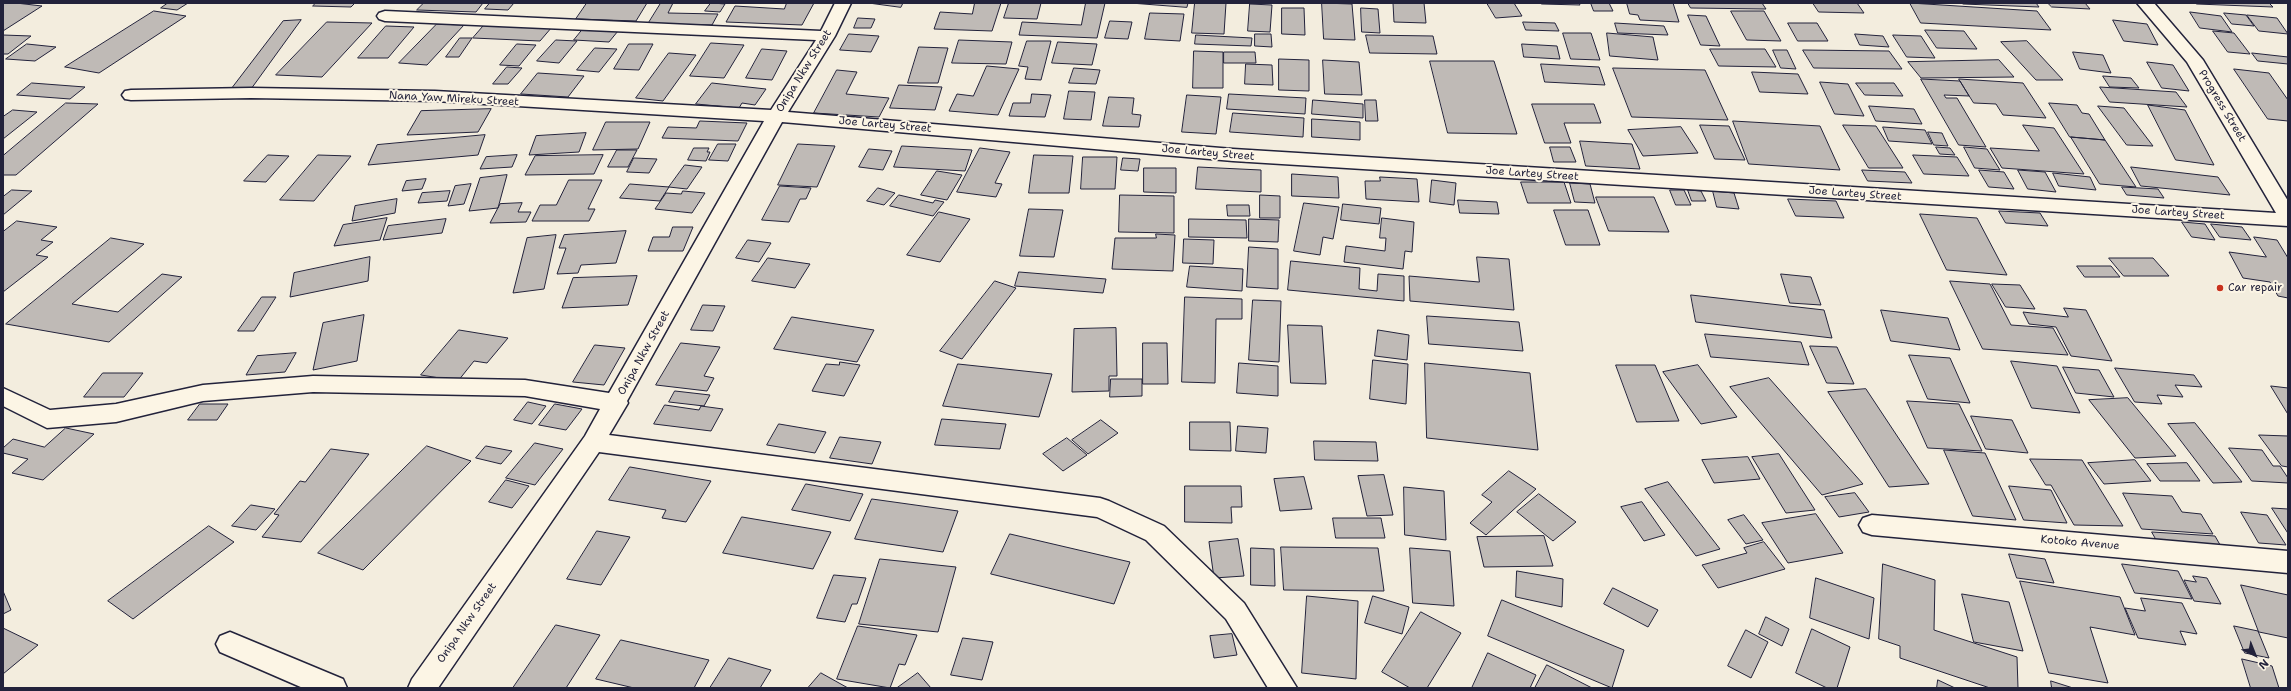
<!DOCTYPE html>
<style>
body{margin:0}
#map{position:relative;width:2291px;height:691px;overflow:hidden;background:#f3edde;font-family:"Shantell Sans",sans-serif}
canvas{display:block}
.frame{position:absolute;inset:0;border:4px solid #22223b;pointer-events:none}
.north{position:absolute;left:2235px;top:635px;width:40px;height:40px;-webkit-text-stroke:3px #fcf5e5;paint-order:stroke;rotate:137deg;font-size:11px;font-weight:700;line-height:16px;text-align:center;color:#22223b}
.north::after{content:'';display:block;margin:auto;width:14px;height:18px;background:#22223b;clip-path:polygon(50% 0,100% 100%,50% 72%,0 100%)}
</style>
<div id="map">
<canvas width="2291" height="691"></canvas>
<div class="frame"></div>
<div class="north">N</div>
</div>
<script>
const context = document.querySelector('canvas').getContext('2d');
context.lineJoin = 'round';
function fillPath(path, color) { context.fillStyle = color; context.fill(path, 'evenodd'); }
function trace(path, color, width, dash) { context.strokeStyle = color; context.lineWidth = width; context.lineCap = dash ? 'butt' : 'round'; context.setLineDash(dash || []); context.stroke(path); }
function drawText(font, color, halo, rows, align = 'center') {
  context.font = font + ' "Shantell Sans",sans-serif'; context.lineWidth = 4; context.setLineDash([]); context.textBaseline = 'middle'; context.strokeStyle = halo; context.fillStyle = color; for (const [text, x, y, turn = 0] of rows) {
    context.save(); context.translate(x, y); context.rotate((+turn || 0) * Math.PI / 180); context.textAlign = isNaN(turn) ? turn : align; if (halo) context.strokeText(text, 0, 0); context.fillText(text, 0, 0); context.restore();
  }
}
const building = new Path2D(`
 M3,3H16L42,6L3,31Z
 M168,3H188L177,10L161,8Z
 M316,3H355L351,7L313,6Z
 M424,3H483L476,12L417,10Z
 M490,3H514L508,10L485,9Z
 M587,3H647L636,21L576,19Z
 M661,3H673L668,13L718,14L712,25L648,24Z
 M711,3H713L725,4L720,12L705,11Z
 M787,3H814L802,25L726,22L735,6L784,9Z
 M869,3H903L901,7Z
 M975,3H1001L992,31L934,29L940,12L972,14Z
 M1009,3H1041L1037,19L1004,18Z
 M1086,3H1105L1097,38L1019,35L1022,22L1081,25Z
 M1131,3H1188L1187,7Z
 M1195,3H1226L1224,34L1192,33Z
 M1322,3L1352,4L1355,40L1324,39Z
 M1388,3H1424L1426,23L1394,22L1393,3Z
 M1487,3H1514L1522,16L1496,18Z
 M1541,3H1579L1580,5L1542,4Z
 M1591,3H1609L1613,11H1594Z
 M1627,3H1673L1679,22L1640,20L1638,15L1630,14Z
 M1688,3H1762L1766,9L1691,8Z
 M1813,3H1857L1864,13L1819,12Z
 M1910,3L2037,11L2051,30L1921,23Z
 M1963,3H2036L2039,7L1963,4Z
 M2048,3H2085L2090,9L2052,7Z
 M2196,3H2269L2273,7L2197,4Z
 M1250,4L1272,5L1270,32L1248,31Z
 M1282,8H1304L1305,35L1282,34Z
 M1361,8L1378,9L1380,33L1362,32Z
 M154,11L186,16L99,73L65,67Z
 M1731,11H1764L1781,41L1747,40Z
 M2190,12L2221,16L2232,32L2200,28Z
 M1150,13L1184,14L1180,41L1145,39Z
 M2224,13L2246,15L2254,26L2232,24Z
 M1688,15L1706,16L1720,46L1701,45Z
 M2247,15L2277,18L2288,34L2259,31Z
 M858,18L875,19L871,28H854Z
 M301,20L251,89H231L283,21Z
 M2113,20L2147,24L2158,45L2124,41Z
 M1110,21L1132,22L1128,39L1105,38Z
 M327,22L372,23L322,77L276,75Z
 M1523,22L1555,23L1559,31L1526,30Z
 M486,23L552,27L540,41L473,38Z
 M1615,23L1664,26L1668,35L1618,33Z
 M1788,23H1817L1828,41H1798Z
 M437,24L464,25L427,65L399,63Z
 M386,26L414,27L388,58H358Z
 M583,29L618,31L609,42L574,40Z
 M1925,30L1964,31L1977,49L1937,48Z
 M2213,31L2234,33L2250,54L2228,52Z
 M1563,33H1591L1600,60L1571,59Z
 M1607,33L1653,37L1658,60L1610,56Z
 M849,34L879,36L871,52L840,50Z
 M1255,34H1271L1272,47L1255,46Z
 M1855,34L1883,36L1889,47L1860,45Z
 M3,35L31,36L8,54H3Z
 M1196,35L1252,38L1251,46L1195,44Z
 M1366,35L1433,36L1437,54L1370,53Z
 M1893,35L1921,36L1935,58L1907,57Z
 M460,38H472L459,57H446Z
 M556,40L577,41L559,63L537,61Z
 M959,40L1012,42L1006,64L952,63Z
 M1027,41H1051L1041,80L1025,79L1028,67L1019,66Z
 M2027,41L2063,80H2036L2001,42Z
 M1058,42L1097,44L1092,65L1052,63Z
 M711,43L744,45L724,78L690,76Z
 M27,44L56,47L35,61L6,59Z
 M517,44L536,45L519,66L500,65Z
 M629,44H653L639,70L614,69Z
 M1522,44L1557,46L1560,59L1524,57Z
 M919,47L948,48L938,83H908Z
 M595,48L617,49L599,72L577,70Z
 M762,49L787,51L772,80L746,78Z
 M1710,49H1765L1776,67L1719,66Z
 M1773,50H1787L1796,69L1781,68Z
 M1803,50L1889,51L1902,69L1814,68Z
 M1194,51L1223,52V88H1193Z
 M1224,52H1255L1256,63H1224Z
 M2073,52L2103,55L2111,73L2080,69Z
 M669,53L696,55L663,101L636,98Z
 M2252,53L2288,57V64L2258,61Z
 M1279,59L1309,60V91L1279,90Z
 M1323,60L1359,62L1362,95L1325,94Z
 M1999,60L2014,77L1921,78L1908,62Z
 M1430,61H1494L1517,134L1448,133Z
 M2147,62L2173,65L2189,91L2162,88Z
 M1246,64L1272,65L1273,85L1245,84Z
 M1541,64L1599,67L1605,85L1545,82Z
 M987,66L1019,69L998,115L949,111L957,94L973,96Z
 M507,67L522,68L508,84H493Z
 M1074,68L1100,70L1096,84L1069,83Z
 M1613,68L1705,70L1728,120L1632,117Z
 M2234,69L2269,73L2288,100V121L2268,119Z
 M837,70L857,72L846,94L889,98L879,117L814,113Z
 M1752,72L1798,74L1808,94L1760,92Z
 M538,73L584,76L568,97L521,94Z
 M2103,76L2131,78L2139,88L2110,87Z
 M1921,79L1960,81L1969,96L1944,95L1946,98H1957L1986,147L1959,145Z
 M1959,79L2023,83L2046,118L2003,115L1996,104L1974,103Z
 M1820,82L1848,84L1864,116L1835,114Z
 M32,83L85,87L70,99L17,95Z
 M712,83L766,89L755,105L742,103L739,108L696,104Z
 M1856,83H1894L1903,96L1865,95Z
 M899,85L942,87L935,110L890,108Z
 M2100,87L2176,92L2187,107L2110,102Z
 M1069,91L1095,92L1091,120L1064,119Z
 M1032,94L1051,95L1045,117L1009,116L1013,103H1030Z
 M1229,94L1306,98L1305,114L1227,109Z
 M1187,95L1221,97L1216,134L1182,132Z
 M1109,97L1134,98L1132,114L1141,115L1139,127L1103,126Z
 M1313,100L1363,104V118L1312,114Z
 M1365,100H1376L1378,121H1366Z
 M66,103L98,104L16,175H3V156Z
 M2049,103L2077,105L2082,113L2089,114L2105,140L2070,137Z
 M1532,104H1594L1601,123H1564L1571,143H1545Z
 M2148,105L2185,110L2214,165L2176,160Z
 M1869,106L1914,109L1922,124L1876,121Z
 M2098,106L2124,108L2153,146L2127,145Z
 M491,109L478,132L407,135L421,111Z
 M13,110L37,112L3,139V117Z
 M1233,113L1304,118L1303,137L1230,132Z
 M1312,119L1360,122V140L1312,137Z
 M700,121L747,123L738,141L662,138L668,127L696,128Z
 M1733,121L1820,126L1840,170L1749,164Z
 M606,122H650L638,149L593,150Z
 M1700,125L1729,126L1745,160L1715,159Z
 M1843,125L1876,126L1903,168H1869Z
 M2023,125L2054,128L2084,174L2002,168L1990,148L2039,151Z
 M1681,127L1698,153L1643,156L1628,130Z
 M1883,127L1925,130L1932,144L1889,141Z
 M1928,132L1942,133L1948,146L1934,145Z
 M586,133L579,152L529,155L536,136Z
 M485,135L478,155L368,165L377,145Z
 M2071,137L2105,140L2136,187L2100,184Z
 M1580,141L1632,144L1640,169L1586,166Z
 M718,144H736L728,161L709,160Z
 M798,144L835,146L817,187L778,185Z
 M902,146L972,150L965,171L894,167Z
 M1550,147H1570L1576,162H1554Z
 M1936,147L1950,148L1955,155L1940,154Z
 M1964,147L1987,149L2000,170L1975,168Z
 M694,148H709L707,152H710L706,161L688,160Z
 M980,148L1010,152L995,183L1002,184L996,197L957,192Z
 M869,149L892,151L883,170L859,167Z
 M617,150H637L628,167H608Z
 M268,155L289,156L266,182L244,181Z
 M318,155L351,156L314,201L280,200Z
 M517,155L512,167L480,169L486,157Z
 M603,155L594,174L525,175L535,156Z
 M1034,155L1073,156L1069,193H1029Z
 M1913,155L1957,157L1969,176L1924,174Z
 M1083,157H1117L1115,189H1081Z
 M634,158L657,159L649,173L627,172Z
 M1123,158L1140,159L1138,171L1121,170Z
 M685,165L702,167L687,189L669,187Z
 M1198,167L1261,170V192L1196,189Z
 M2131,167L2218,177L2230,195L2141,186Z
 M1144,168H1176V193L1144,192Z
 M1862,170L1905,172L1912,183L1868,181Z
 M1979,170L2004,172L2014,189L1989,187Z
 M2018,170L2045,172L2056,192L2028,189Z
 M937,171L962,175L947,200L921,195Z
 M2053,173L2090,177L2096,190L2059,186Z
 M1292,174L1338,177L1339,198L1292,196Z
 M507,175L498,208L469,211L480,178Z
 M1380,177L1417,179L1419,202L1366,199L1365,181H1380Z
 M426,179L422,189L402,191L406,181Z
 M569,180H602L588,209H595L589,221H532L540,205H556Z
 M1432,180L1456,183L1454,205L1430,202Z
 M1521,182H1564L1571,203H1528Z
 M1570,183L1590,184L1595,203L1575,202Z
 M471,184L464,204L448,206L455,186Z
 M630,184L669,187L660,201L620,198Z
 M780,186L811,188L806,199H800L789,222L762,220Z
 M2122,187L2158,189L2164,198L2127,195Z
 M878,188L895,193L884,205L867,201Z
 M12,190L32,191L3,215V197Z
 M1670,190H1684L1691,205H1676Z
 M1688,190L1701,191L1706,201H1692Z
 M450,191L447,201L418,203L422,193Z
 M683,191L705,193L692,213L655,209L666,193L681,194Z
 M1713,191L1734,193L1739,209L1717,207Z
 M899,195L933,203L935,200L944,202L933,216L890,206Z
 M1120,195L1174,196V233L1119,232Z
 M1260,195L1280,196V218H1260Z
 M1596,197H1654L1669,232L1609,231Z
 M397,199L395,213L352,221L355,206Z
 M1788,199L1836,201L1844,218L1796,216Z
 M1458,200L1497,202L1499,214L1460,213Z
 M522,203L518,212H531L526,222L490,223L500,204Z
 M1304,203L1339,207L1333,239L1323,237L1320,255L1294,251Z
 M1343,204L1381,208L1379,224L1341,220Z
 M1227,205H1249L1250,216H1228Z
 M1029,209L1063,210L1054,257L1020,256Z
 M1554,210H1588L1600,245H1566Z
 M1999,211L2040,213L2048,226L2006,223Z
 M939,212L970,219L940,262L907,255Z
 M1920,214L1977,218L2007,275L1947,270Z
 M387,218L380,240L334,246L343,225Z
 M1382,218L1414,222L1412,252L1405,251L1403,269L1344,262L1346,246L1385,251L1386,238H1380Z
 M446,219L442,233L383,240L388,226Z
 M1189,219L1246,220L1247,238L1189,237Z
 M1249,219L1279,220L1278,242L1249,241Z
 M17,221L57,227L41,240L53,242L36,255L48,257L3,292V232Z
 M2182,222L2205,224L2215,240L2192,237Z
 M2211,224L2242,227L2251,240L2220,237Z
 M673,227H693L683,251H648L653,237H669Z
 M626,231L616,263L581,265L578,273L557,274L566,248H559L564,235Z
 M1156,234L1175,235L1173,271L1112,269L1115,238H1156Z
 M556,235L544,289L513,293L527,238Z
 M2254,237L2277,240L2288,258V298L2278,296L2270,282L2243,278L2229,252L2266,257Z
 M111,238L144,244L72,304L118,312L162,274L182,277L109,342L6,324Z
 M1184,239L1214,240L1213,264L1183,263Z
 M748,240L771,243L759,262L736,258Z
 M1249,247L1278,249V289L1247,287Z
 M370,257L368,281L290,297L294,273Z
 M1477,257L1509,259L1514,310L1410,301L1409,276L1479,282Z
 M768,258L810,264L795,288L752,281Z
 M2109,258H2153L2169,276H2124Z
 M1291,261L1360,268L1359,289L1377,291L1378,274L1404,276V301L1288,290Z
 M1190,266L1243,269L1242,291L1187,287Z
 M2077,266H2111L2120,277H2085Z
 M1019,272L1106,279L1103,293L1015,286Z
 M1781,274L1811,277L1821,305L1790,303Z
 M637,276L628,305L562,308L573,278Z
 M995,281L1016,288L962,359L940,351Z
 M1950,281L1990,284L2011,325L2053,328L2068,355L1983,349Z
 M1992,284L2020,285L2035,309L2006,307Z
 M1691,295L1824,310L1832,338L1696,322Z
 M262,297H276L254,331H238Z
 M1185,297L1242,299V319H1216L1215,383L1182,382Z
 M1253,300L1281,301L1279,362L1249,360Z
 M703,305L725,306L713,331L691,330Z
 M2064,308L2086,310L2112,361L2071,356L2056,327L2029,324L2023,312L2068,317Z
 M1881,310L1948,318L1960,350L1891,341Z
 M364,315L357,361L313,370L323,323Z
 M1427,316L1519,322L1523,351L1429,344Z
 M792,317L874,330L857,362L774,349Z
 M1288,325L1322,326L1326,384L1291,383Z
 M1116,328L1117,376H1109V391L1072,392L1074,329Z
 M459,330L508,338L487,363L474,361L458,381L421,375Z
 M1378,330L1409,335L1407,360L1375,356Z
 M1705,334L1801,342L1809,365L1711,357Z
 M681,343L720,347L704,376L714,378L707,391L656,385Z
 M1143,343H1167L1168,384H1143Z
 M595,345L625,348L604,385L573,382Z
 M1810,346L1837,347L1854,384L1827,383Z
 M296,353L285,372L246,375L257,356Z
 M1909,355L1950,358L1970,403L1928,399Z
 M1373,360L1408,364L1406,404L1370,399Z
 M2011,361L2057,366L2080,413L2032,408Z
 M840,362L860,365L844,396L812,391L826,364L839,365Z
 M1239,363L1278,366V396L1237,393Z
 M1425,363L1530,373L1538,450L1427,438Z
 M958,364L1052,374L1039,417L943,406Z
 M1616,365H1655L1679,421L1637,422Z
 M1698,365L1737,417L1701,424L1663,372Z
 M2063,367L2099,370L2114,397L2076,393Z
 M2115,368L2194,375L2202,387L2175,385L2183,397L2157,395L2162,404L2135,402Z
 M103,373H143L124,397H84Z
 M1769,378L1863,484L1822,495L1730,387Z
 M1111,379H1142V396L1110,397Z
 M2271,386L2288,388V414Z
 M1866,389L1929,484L1889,487L1828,392Z
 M675,391L710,395L704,406L669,402Z
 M2128,398L2176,456L2135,458L2089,400Z
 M1907,401L1959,404L1982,451L1928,448Z
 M528,402L546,406L532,424L514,420Z
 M200,404H228L217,420H188Z
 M555,404L582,409L566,430L539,425Z
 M665,405L699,410L701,406L723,409L711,431L654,424Z
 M1971,416L2012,420L2028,453L1986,449Z
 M942,419L1006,424L1000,449L935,445Z
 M1101,420L1118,433L1088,454L1072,440Z
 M1190,422H1230L1231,451L1190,450Z
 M2195,423L2242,482L2213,483L2168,424Z
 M779,424L826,432L815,453L767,445Z
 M1238,426L1268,428L1266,453L1236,451Z
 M66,428L94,434L43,480L12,473L28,459L3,453V448L13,439L44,447Z
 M2259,435L2288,436V467L2282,466Z
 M840,437L881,442L872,464L830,458Z
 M1067,438L1087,455L1063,471L1043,454Z
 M1314,441L1376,442L1378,461L1315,460Z
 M535,443L563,449L535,485L506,478Z
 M427,446L471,461L363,570L318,553Z
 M486,446L512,451L501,464L476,458Z
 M2229,448L2262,450L2273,466H2280L2288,478V483L2252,481Z
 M331,449L369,454L301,542L262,537L279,515L274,514L300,481L305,482Z
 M1944,450L1985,453L2016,520L1973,516Z
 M1779,454L1815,510L1786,513L1752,457Z
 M1748,457L1760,479L1714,483L1702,460Z
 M2030,459L2082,460L2123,526L2074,525L2051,485H2046Z
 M2135,460L2151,481L2104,484L2088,463Z
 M2187,463L2200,481H2160L2147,464Z
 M630,467L711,481L686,522L662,518L666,510L609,500Z
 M1509,471L1536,489L1486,535L1470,523L1492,502L1482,495Z
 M1384,475L1393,515L1367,516L1358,476Z
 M1304,477L1312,509L1280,511L1274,479Z
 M506,480L529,486L512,508L489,502Z
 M1668,482L1720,549L1696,556L1645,489Z
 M806,484L863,494L850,521L792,510Z
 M1185,486H1241L1242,507H1231L1232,523L1185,522Z
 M2009,486L2051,490L2067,523L2024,520Z
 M1404,487L1444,491L1446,540L1405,535Z
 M1855,493L1869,512L1839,517L1825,497Z
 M2123,493L2172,496L2182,512L2201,514L2213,534L2142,529Z
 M1539,494L1576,522L1553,541L1517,512Z
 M872,499L958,511L943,552L855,539Z
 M1642,502L1665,535L1644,541L1621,507Z
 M251,505L275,509L256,530L232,526Z
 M2272,508L2288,509V533Z
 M2241,512L2267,515L2286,545L2259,543Z
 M1816,514L1843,553L1788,563L1762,523Z
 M1744,515L1763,540L1746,544L1728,520Z
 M742,517L831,532L813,569L723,553Z
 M1333,518H1381L1385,538H1336Z
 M209,526L234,542L133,619L108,601Z
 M597,531L630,537L601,585L567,579Z
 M2152,532L2215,536L2223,550L2160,546Z
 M1010,534L1130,562L1114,604L991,574Z
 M1544,536L1553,566L1484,567L1477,537Z
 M1238,539L1244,576L1214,578L1209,542Z
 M1764,542L1785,569L1718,588L1702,565L1747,553L1744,548Z
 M1281,547L1378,548L1384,591L1284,590Z
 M1251,548L1274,549L1275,586L1251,585Z
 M1410,548L1450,551L1454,606L1413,603Z
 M2009,554L2045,559L2054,583L2017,578Z
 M880,559L956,567L938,632L859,624Z
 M1883,564L1935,580L1934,630L2017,657L2018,688H1990L1900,658V646L1879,639Z
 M2122,564L2178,571L2192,599L2135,593Z
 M1517,571L1563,579L1562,607L1516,597Z
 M834,575L866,578L857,604H852L845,622L817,618Z
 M2193,576L2207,578L2221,604L2194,601L2184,580L2196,582Z
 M1816,578L1874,598L1869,639L1810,618Z
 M2020,581L2120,597L2135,635L2090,627L2108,683L2049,673Z
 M2241,585L2288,595V638L2259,632Z
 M1613,588L1658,610L1648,627L1604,604Z
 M3,591L11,610L3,614Z
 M1962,594L2009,602L2023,651L1974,642Z
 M1307,596L1358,601L1356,679L1302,673Z
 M1373,596L1409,607L1402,634L1365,623Z
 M2141,598L2182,603L2197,634L2180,631L2186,645L2138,638L2125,608L2145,611Z
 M1502,600L1624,650L1612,688L1488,636Z
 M1421,612L1461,633L1427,688H1410L1382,672Z
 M1766,617L1789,629L1782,646L1759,634Z
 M556,625L600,635L566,688H513Z
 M858,626L917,635L905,665L899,664L890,688L837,679Z
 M2234,626L2258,631L2269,658L2245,653Z
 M3,628L38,645L3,674Z
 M1812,629L1850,647L1837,688H1827L1796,673Z
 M1746,630L1768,642L1751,678L1728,666Z
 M1232,634L1237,655L1214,658L1210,636Z
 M963,638L993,642L982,680L951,675Z
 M621,640L709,660L694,688H634L596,679Z
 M1488,653L1536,675L1530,688H1472Z
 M729,658L771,670L760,688H710Z
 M2242,659L2272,666L2279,688H2251Z
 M1547,665L1592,688H1535Z
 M821,673L848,688H808Z
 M918,673L931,688H897Z
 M1938,680L1955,688H1937Z
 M2051,681L2073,688H2052Z`);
fillPath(building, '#bfbab6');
trace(building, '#22223b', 1);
const minor = new Path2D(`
 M835,3H851L835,36L788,112L1233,149L2276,213L2187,62L2137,3H2154L2203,60L2288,201V226L1233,161L782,122L627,401L628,403L609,435L1100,498L1109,501L1164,526L1244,603L1297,688H1268L1226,619L1146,540L1097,517L599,452L438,688H408L412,679L585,436L600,409L525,396L313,392L203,401L116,422L47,428L3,406V388L50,410L116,404L203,385L313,376L525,380L609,393L764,121L435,101L251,98L131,100L125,99L122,95L125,91L131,90L251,88L435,91L771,110L816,40L385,21L379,19L377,16L379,13L385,11L821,31Z
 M1872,515L2288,551V573L1872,535L1863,532L1859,525L1863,518Z
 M230,632L343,679L347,688H303L220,652L216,644L220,636Z`);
trace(minor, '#22223b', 3);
fillPath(minor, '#fcf5e5');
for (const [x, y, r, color] of [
 [2220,288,4,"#c8321e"]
]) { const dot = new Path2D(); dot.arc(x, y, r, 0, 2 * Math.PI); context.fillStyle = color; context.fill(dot); trace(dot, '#fcf5e5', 1.5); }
drawText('11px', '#22223b', '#fcf5e5', [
 ["Onipa Nkw Street",804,71,-58],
 ["Nana Yaw Mireku Street",454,99,3],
 ["Progress Street",2222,106,59],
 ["Joe Lartey Street",885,125,5],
 ["Joe Lartey Street",1208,153,5],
 ["Joe Lartey Street",1532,174,4],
 ["Joe Lartey Street",1855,194,4],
 ["Joe Lartey Street",2178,213,4],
 ["Onipa Nkw Street",644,353,-61],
 ["Kotoko Avenue",2080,543,5],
 ["Onipa Nkw Street",467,623,-55]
]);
drawText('11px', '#22223b', '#fcf5e5', [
 ["Car repair",2228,288]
], 'left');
</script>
